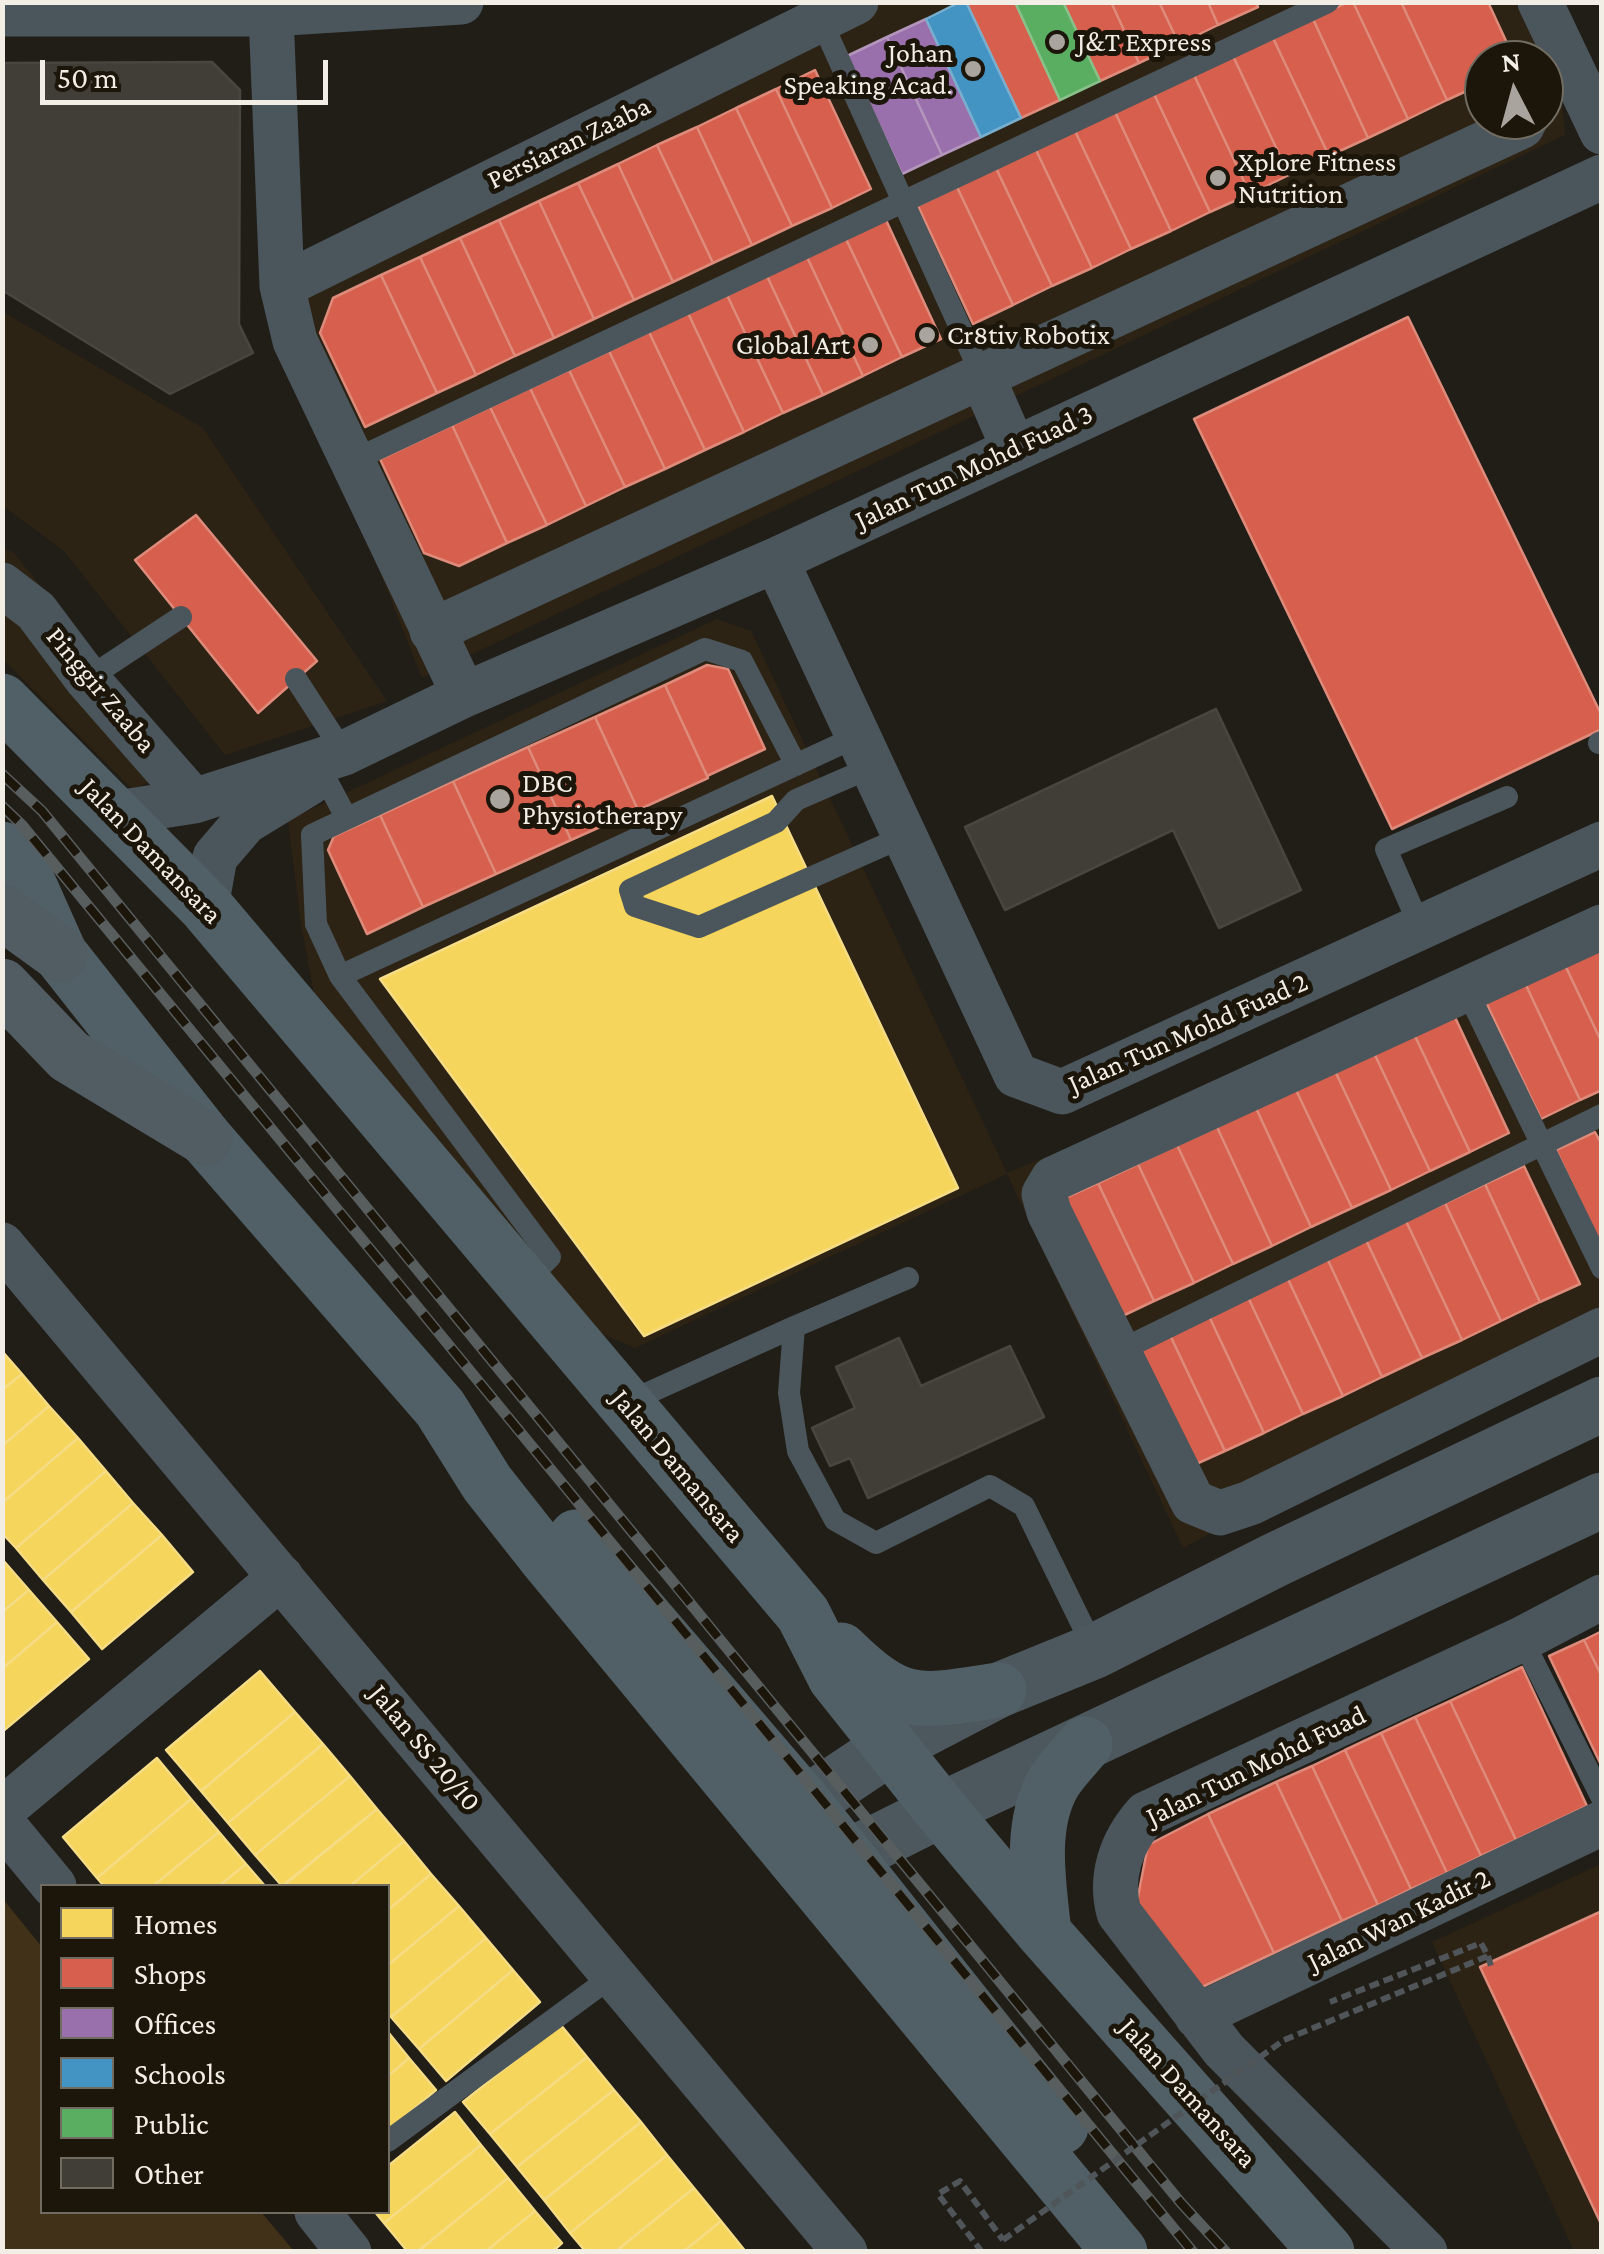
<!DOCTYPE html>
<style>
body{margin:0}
#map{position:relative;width:1604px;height:2254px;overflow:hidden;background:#211d17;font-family:"Crimson Pro",serif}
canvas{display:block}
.frame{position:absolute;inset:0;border:5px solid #f2eee6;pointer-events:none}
.legend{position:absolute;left:40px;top:1884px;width:350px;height:330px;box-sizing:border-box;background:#1b150a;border:2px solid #716c62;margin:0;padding:12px 18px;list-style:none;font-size:30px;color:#f2eee6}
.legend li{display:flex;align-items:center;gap:20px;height:50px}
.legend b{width:50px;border:2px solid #716c62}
.north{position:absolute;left:1464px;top:40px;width:100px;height:100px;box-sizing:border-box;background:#1b150a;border:2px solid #716c62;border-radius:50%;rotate:354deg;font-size:28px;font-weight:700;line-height:40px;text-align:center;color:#f2eee6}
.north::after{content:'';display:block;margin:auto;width:35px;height:45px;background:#a9a59e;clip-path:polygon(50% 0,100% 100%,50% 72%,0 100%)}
.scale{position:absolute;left:40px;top:60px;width:288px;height:45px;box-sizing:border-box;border:5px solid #f2eee6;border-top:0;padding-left:12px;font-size:30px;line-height:35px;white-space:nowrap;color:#f2eee6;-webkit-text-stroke:8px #1b150a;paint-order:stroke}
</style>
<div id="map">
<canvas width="1604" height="2254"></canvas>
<div class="frame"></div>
<ul class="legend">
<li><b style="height:28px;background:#f6d55c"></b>Homes</li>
<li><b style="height:28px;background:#d6604d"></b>Shops</li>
<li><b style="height:28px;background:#9970ab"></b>Offices</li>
<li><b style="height:28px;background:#4393c3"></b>Schools</li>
<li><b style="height:28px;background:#5aae61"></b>Public</li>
<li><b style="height:28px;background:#413d37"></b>Other</li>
</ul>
<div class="north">N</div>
<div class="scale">50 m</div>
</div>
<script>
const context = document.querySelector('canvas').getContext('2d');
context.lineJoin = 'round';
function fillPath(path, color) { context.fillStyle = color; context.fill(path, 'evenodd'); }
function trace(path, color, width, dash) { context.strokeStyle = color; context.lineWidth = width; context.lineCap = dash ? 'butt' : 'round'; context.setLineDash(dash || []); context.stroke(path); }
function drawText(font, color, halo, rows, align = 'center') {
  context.font = font + ' "Crimson Pro",serif'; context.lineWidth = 10; context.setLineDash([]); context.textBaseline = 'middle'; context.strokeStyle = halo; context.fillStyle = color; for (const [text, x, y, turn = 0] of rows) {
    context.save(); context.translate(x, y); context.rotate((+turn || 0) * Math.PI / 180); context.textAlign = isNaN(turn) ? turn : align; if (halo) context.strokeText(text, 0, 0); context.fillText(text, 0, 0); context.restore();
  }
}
fillPath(new Path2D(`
 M819,3H1523L1560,83L1565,135L422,678L261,273ZM1484,60H1544V120H1484Z
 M3,312L203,428L387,701L225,755L64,551L3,506Z
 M2,547L14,553L183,764L133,790L3,659Z
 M717,619L751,631L1007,1173L1601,930V1329L1183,1548L1007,1174L635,1348L582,1325L316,1003L301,924L288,820Z
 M1601,1864V2251H1574L1432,1942Z`), '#2d2314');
fillPath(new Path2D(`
 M3,1899L42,1947V2212H261L294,2251H3Z`), '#403118');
const homes = new Path2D(`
 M772,796L958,1188L644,1336L380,979Z
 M2,1351L22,1374L2,1390Z
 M22,1374L49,1406L2,1446V1390Z
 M49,1406L78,1438L2,1503V1446Z
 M78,1438L106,1471L16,1548L2,1533V1503Z
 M106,1471L133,1503L43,1580L16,1548Z
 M133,1503L162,1535L71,1612L43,1580Z
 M162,1535L193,1572L102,1649L71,1612Z
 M2,1559L29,1590L2,1612Z
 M29,1590L57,1622L2,1669V1612Z
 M57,1622L89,1659L2,1732V1669Z
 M260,1671L295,1712L201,1791L166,1750Z
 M295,1712L323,1744L228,1823L201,1791Z
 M323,1744L350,1776L255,1855L228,1823Z
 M157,1758L191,1799L97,1878L63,1837Z
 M350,1776L377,1809L282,1886L255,1855Z
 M191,1799L219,1832L153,1886H104L97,1878Z
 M377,1809L404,1841L350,1886H283Z
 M219,1832L246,1864L219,1886H153Z
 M404,1841L431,1874L388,1910V1886H350Z
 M246,1864L265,1886H219Z
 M431,1874L459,1906L388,1965V1910Z
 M459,1906L486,1938L391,2017L388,2013V1965Z
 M486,1938L513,1970L419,2049L391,2017Z
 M513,1970L540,2002L446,2081L419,2049Z
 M560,2024L587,2057L490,2134L463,2102Z
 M388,2032L409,2058L388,2076Z
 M587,2057L614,2090L517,2167L490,2134Z
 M409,2058L436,2090L388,2131V2076Z
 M614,2090L641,2122L544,2200L517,2167Z
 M455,2112L481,2145L384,2223L375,2212H388V2166Z
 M641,2122L667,2155L570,2233L544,2200Z
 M481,2145L508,2178L417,2252H408L384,2223Z
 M667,2155L694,2188L615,2252H586L570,2233Z
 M508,2178L535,2211L485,2252H417Z
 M694,2188L721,2221L683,2252H615Z
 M535,2211L562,2243L552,2252H485Z
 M721,2221L746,2252H683Z`);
fillPath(homes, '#f6d55c');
trace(homes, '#f5dc85', 2.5);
const shops = new Path2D(`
 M966,2H1015L1060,100L1021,118Z
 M1063,2H1111L1139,63L1100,81Z
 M1111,2H1159L1179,44L1139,63Z
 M1159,2H1208L1218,25L1179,44Z
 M1208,2H1256L1258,7L1218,25Z
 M1348,2H1353L1408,119L1368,138L1313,19Z
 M1353,2H1401L1447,100L1408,119Z
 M1401,2H1488L1507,43L1501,60H1484V83L1447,100Z
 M1313,19L1368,138L1329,156L1273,38Z
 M1273,38L1329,156L1289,175L1233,56Z
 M1233,56L1289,175L1250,194L1194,75Z
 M815,70L871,189L832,208L776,89Z
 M1194,75L1250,194L1210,212L1154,94Z
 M776,89L832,208L792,226L736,108Z
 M1154,94L1210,212L1171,231L1115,112Z
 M736,108L792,226L752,245L697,127Z
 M1115,112L1171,231L1131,249L1075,131Z
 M697,127L752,245L713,263L657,145Z
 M1075,131L1131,249L1092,268L1036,150Z
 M657,145L713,263L673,282L618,164Z
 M1036,150L1092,268L1052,286L996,168Z
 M618,164L673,282L634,300L578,183Z
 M996,168L1052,286L1013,305L957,187Z
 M578,183L634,300L594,319L539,201Z
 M957,187L1013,305L973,324L918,206Z
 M539,201L594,319L554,338L499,220Z
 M499,220L554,338L515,356L460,238Z
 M886,220L941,339L902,357L846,239Z
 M460,238L515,356L476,375L420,257Z
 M846,239L902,357L863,376L807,257Z
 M420,257L476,375L437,393L381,275Z
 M807,257L863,376L823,395L767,276Z
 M381,275L437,393L365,427L320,333L333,298Z
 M767,276L823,395L783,413L727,295Z
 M727,295L783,413L744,432L688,313Z
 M688,313L744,432L705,450L649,332Z
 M1408,317L1602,716V729L1392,829L1194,419Z
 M649,332L705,450L665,469L609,351Z
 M609,351L665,469L625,487L569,370Z
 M569,370L625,487L586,506L530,388Z
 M530,388L586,506L547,525L490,407Z
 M490,407L547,525L507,543L452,425Z
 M452,425L507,543L459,566L424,553L380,459Z
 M196,515L317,661L258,713L135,560Z
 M707,665L728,669L765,749L707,776L665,685Z
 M665,685L708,778L638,810L595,717Z
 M595,717L638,810L571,840L528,747Z
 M528,747L571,840L496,874L453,781Z
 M453,781L496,874L423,907L380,815Z
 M380,815L423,907L367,934L328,850L334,836Z
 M1602,946V1043L1564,963Z
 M1564,963L1602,1043V1090L1580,1100L1524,981Z
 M1524,981L1580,1100L1541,1119L1485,1000Z
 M1454,1015L1509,1133L1470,1152L1414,1034Z
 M1414,1034L1470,1152L1430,1171L1374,1053Z
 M1374,1053L1430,1171L1391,1190L1335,1071Z
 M1335,1071L1391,1190L1352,1208L1296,1090Z
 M1296,1090L1352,1208L1311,1227L1256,1108Z
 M1256,1108L1311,1227L1272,1246L1217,1127Z
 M1217,1127L1272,1246L1233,1264L1177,1145Z
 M1595,1132L1602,1145V1248L1556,1150Z
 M1177,1145L1233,1264L1194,1283L1138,1164Z
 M1138,1164L1194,1283L1154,1301L1098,1183Z
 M1524,1166L1580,1284L1540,1302L1485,1184Z
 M1098,1183L1154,1301L1114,1320L1058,1201Z
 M1485,1184L1540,1302L1501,1321L1445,1203Z
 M1445,1203L1501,1321L1462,1340L1406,1221Z
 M1406,1221L1462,1340L1422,1358L1366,1240Z
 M1366,1240L1422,1358L1382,1377L1327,1258Z
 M1327,1258L1382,1377L1343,1396L1287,1277Z
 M1287,1277L1343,1396L1303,1414L1247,1295Z
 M1247,1295L1303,1414L1264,1433L1208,1314Z
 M1208,1314L1264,1433L1225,1451L1169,1333Z
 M1169,1333L1225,1451L1185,1469L1129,1352Z
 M1602,1631V1677L1584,1640Z
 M1584,1640L1602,1677V1767L1549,1656Z
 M1522,1667L1587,1806L1516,1840L1450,1701Z
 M1450,1701L1516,1840L1481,1856L1415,1717Z
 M1415,1717L1481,1856L1447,1873L1381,1733Z
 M1381,1733L1447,1873L1411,1889L1345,1750Z
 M1345,1750L1411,1889L1378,1905L1312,1766Z
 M1312,1766L1378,1905L1342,1921L1276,1782Z
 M1276,1782L1342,1921L1274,1953L1208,1814Z
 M1208,1814L1274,1953L1202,1987L1136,1907L1148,1845Z
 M1602,1911V2226L1480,1967Z`);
fillPath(shops, '#d6604d');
trace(shops, '#de8b7b', 2.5);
const offices = new Path2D(`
 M926,19L981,137L942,155L887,37Z
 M887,37L942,155L902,174L847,56Z`);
fillPath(offices, '#9970ab');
trace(offices, '#b496bd', 2.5);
const schools = new Path2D(`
 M960,2H966L1021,118L981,137L926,19Z`);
fillPath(schools, '#4393c3');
trace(schools, '#78aece', 2.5);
const public = new Path2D(`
 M1015,2H1063L1100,81L1060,100Z`);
fillPath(public, '#5aae61');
trace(public, '#88c189', 2.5);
const building = new Path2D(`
 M212,62L240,90L239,324L253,353L170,394L2,290V63Z
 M1216,709L1301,890L1219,928L1173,830L1005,910L965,827Z
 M899,1338L921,1386L1010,1346L1044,1417L868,1498L850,1458L830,1466L812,1428L855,1408L836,1367Z`);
fillPath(building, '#413d37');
trace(building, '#494641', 2.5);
trace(new Path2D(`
 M1488,1956L1492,1969
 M1284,2040L1488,1956L1481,1943L1330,2002
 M982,2252L938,2194L960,2181L1003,2240`), '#4f5558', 6, [10, 5]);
trace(new Path2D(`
 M820,18L982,376
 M354,460L1328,2
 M87,679L181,617
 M296,679L344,753
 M1599,743L1602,742
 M872,767L796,800L776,822L630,890L635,906L699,927L905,836
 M323,774L346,817
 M1421,929L1386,849L1507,797
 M340,976L858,736
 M1467,991L1602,1268
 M524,1283L550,1257L340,976L316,924L312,835L705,649L742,661L796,765
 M794,1327L908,1278
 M1117,1352L1602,1115
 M626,1403L794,1327L789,1393L798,1451L835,1520L876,1543L990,1486L1024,1506L1095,1651
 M1522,1639L1602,1798
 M388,2141L614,1975`), '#4b565c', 22);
trace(new Path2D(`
 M1540,2L1602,132
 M2,14H271L461,2
 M271,14L282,286L295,341L464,695
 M282,286L856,2
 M982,376L1014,449
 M776,560L1016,1075L1062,1092L1602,844
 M2,585L36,611L87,679L194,801
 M432,631L1522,126L1525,120
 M117,813L194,801L344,753L464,695L776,560L1602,177
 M206,907L215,857L245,822L309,783
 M1602,927L1053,1179L1044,1194L1049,1212L1193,1502L1220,1513L1250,1503L1602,1330
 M2,1245L845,2252
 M2,1810L281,1577
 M2,1823L54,1886
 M1197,2016L1602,1823
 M317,2212L349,2252
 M1425,2252L1224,2050L1119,1913C1109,1877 1121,1842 1146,1814L1522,1639L1602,1597`), '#4b565c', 45);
trace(new Path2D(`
 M805,1804L892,1746L999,1690L1095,1651L1275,1560L1602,1404
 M849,1856L941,1810L1602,1500`), '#4c585e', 55);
trace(new Path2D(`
 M2,701L206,907L803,1614L835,1677L941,1810L1044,1933L1327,2252
 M2,849L23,871L60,954L205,1138L440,1408L487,1483L547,1559L1120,2252
 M576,1537L805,1804L1061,2127
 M841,1650C902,1710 919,1702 999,1690
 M1044,1933C1039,1885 1028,1826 1054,1782C1062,1769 1075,1756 1085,1744`), '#516066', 55);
trace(new Path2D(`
 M2,912L60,954
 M2,986L69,1056L205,1138`), '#515d62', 55);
const rail = new Path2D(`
 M2,774L42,811L1181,2203L1226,2252
 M2,806L22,825L1193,2252`);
trace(rail, '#585d5e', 11);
trace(rail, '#1b150a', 8, [22]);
trace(new Path2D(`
 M1003,2240L1284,2040`), '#4f5558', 6, [10, 5]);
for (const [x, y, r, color] of [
 [1057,42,10,"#a9a59e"],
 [973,69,10,"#a9a59e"],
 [1218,178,10,"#a9a59e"],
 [927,335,10,"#a9a59e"],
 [870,345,10,"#a9a59e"],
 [500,799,12,"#a9a59e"]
]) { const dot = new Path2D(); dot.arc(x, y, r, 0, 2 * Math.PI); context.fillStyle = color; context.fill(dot); trace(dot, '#1b150a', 4); }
drawText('28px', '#f2eee6', '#1b150a', [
 ["J&T Express",1077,42],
 ["Johan",953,53,"right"],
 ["Speaking Acad.",953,85,"right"],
 ["Xplore Fitness",1238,162],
 ["Nutrition",1238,194],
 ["Cr8tiv Robotix",947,335],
 ["Global Art",850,345,"right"],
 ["DBC",522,783],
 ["Physiotherapy",522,815]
], 'left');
drawText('28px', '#f2eee6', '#1b150a', [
 ["Persiaran Zaaba",569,143,-26],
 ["Jalan Tun Mohd Fuad 3",974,467,-25],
 ["Pinggir Zaaba",101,690,50],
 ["Jalan Damansara",151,851,46],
 ["Jalan Tun Mohd Fuad 2",1188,1033,-24],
 ["Jalan Damansara",678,1466,50],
 ["Jalan SS 20/10",425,1748,50],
 ["Jalan Tun Mohd Fuad",1256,1766,-26],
 ["Jalan Wan Kadir 2",1399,1920,-26],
 ["Jalan Damansara",1188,2093,48]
]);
</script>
